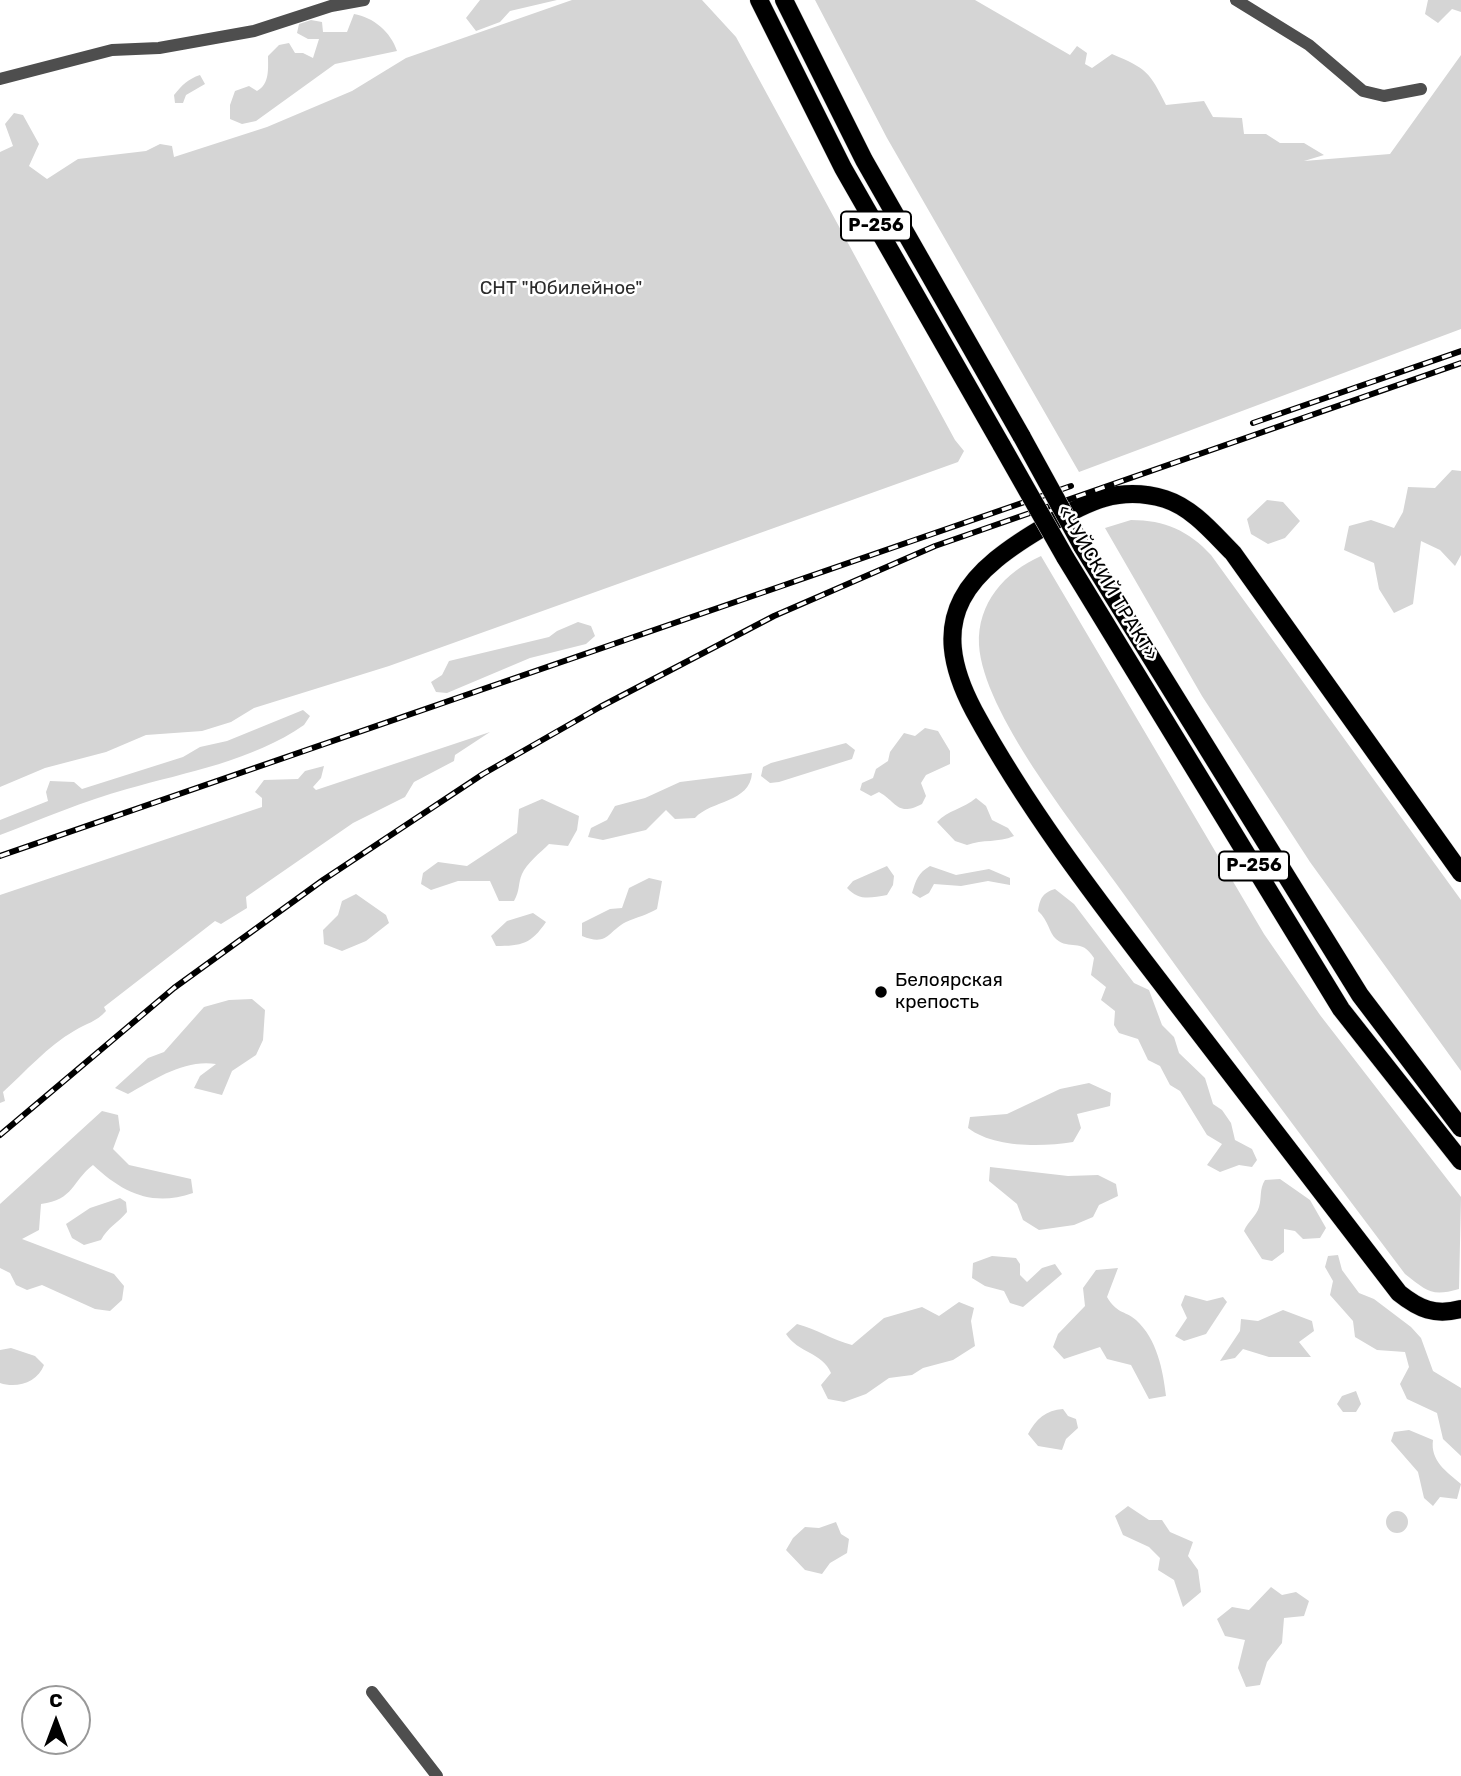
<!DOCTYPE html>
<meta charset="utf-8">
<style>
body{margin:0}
#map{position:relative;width:1461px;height:1776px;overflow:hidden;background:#fff;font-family:Rubik,sans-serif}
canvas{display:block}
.north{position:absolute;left:21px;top:1685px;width:70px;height:70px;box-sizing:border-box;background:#fff;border:2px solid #999;border-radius:50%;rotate:0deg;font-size:19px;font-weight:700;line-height:28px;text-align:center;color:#000}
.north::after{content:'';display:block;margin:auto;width:24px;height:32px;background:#000;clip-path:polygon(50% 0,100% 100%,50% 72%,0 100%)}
</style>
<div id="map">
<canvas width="1461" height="1776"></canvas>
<div class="north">С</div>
</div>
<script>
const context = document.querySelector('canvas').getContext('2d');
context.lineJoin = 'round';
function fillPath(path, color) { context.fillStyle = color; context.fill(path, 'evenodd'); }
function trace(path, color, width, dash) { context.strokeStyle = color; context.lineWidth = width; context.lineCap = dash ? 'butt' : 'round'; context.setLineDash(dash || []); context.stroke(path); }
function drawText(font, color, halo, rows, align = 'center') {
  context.font = font + ' Rubik,sans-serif'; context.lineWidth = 5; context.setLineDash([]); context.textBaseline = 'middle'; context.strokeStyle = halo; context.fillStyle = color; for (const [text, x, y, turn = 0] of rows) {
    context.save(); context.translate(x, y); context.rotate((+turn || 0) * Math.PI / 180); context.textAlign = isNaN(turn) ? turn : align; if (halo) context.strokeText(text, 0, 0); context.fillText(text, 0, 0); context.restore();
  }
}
fillPath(new Path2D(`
 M480,0H557L510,11L500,22L476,31L466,18Z
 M572,0H702L736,37L955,440L964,451L958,462L389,666L254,708L231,722L202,731L146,735L106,752L45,768L0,787V152L13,146L5,124L14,113L23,115L39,144L29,166L47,179L78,159L146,151L160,144L172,146L174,157L267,127L352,91L406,58Z
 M815,0H975L1070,55L1077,46L1087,53L1085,64L1092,68L1112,54C1147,69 1149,71 1166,105L1204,101L1213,117L1242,118L1244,134H1266L1280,143H1304L1324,155L1304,161L1390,154L1461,55V329L1079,472L887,138Z
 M1428,0H1461V12L1452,9L1438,23L1425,14Z
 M354,14C373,17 391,32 397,51L335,64L256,121L242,124L230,119V105L235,91L249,86L257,91C270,84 268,68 268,56L279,45L289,43L295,53H303L313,58L319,39H308L297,33L299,24L311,20L322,22L323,32H347Z
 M200,75L205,84L186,95L183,103H175L174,95C182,85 188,79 200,75Z
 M1452,470L1461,471V555L1455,566L1440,550L1421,541L1413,604L1394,613L1379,589L1374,563L1344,550L1349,526L1371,520L1394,528L1403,512L1408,487L1435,488Z
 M1267,500L1283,502L1300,521L1285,538L1268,544L1251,534L1247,519Z
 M1131,520C1165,520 1189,531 1211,555L1461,900V1071L1310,862L1202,696L1105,528Z
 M1041,556L1264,934L1320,1015L1461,1197L1459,1289C1431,1297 1427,1291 1405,1274C1307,1144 1210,1014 1115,882C1075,826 983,712 979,645C977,603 1005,572 1041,556Z
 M578,622L591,626L595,636L586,644L530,658L447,693L436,692L431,682L442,675L449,661L549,637L557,631Z
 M303,710L310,716L304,725C252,761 187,772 127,789C84,801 42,819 0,835V820L48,801L46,792L50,781L74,782L82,789L183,757L200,747L227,741Z
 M925,728L938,731L950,751V764L926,775L921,783L926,796L922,804C897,817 897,802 879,792L871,796L860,790L862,783L873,778L876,769L888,761L890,752L904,733L915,736Z
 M490,732L455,755L454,761L414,782L405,797L353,823L246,897L247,908L221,924L215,921L104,1007L106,1011C96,1022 87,1023 74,1031C48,1046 25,1072 3,1092L5,1101L0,1103V895L262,807V798L255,792L264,780L298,779L305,771L324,766L321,778L313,787L316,790Z
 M846,743L855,750L852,759L779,782L770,783L761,776L763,767L771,763Z
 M752,773C750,803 711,800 695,818L675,819L666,810L646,830L603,840L588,837L591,828L607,820L615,806L645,798L680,782Z
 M976,798L986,806L992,820L1008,828L1014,836C998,843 983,839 967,845L955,841L937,822C948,810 963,809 976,798Z
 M542,799L579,816L577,830L568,846L549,844C541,852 526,864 522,874C518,883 520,891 514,901H499L490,881H458L431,890L421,884L423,873L438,862L467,866L517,833L519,809Z
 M887,866L894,876L893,885L887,895C870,898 859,901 847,888L853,881Z
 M930,866L956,875L989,869L1010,878V885L988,881L961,886L934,884L929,893L920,898L912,893C916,880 918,873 930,866Z
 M649,878L662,881L657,909C647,915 637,917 626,922C608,931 608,947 582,936V923L610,909L622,908L629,888Z
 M1055,889L1074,904L1134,983L1149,990L1162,1025L1174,1037L1179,1053L1205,1078L1213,1104L1222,1110L1231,1123L1235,1140L1252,1149L1257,1160L1252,1167L1239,1165L1220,1172L1207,1165L1222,1144L1207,1135L1180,1091L1170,1085L1160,1066L1148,1060L1138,1039L1119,1033L1114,1025L1115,1011L1101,1000L1106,987L1091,975L1094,958C1081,937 1070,951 1056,939C1049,933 1049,921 1038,911C1040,899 1042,893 1055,889Z
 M356,894L386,915L389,923L366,941L342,951L324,944L323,930L338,915L342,901Z
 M533,913L546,922C531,944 522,946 496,946L491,936L507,921Z
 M252,999L265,1010L263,1040L256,1055L232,1071L222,1095L194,1088L200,1076L216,1064C185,1059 155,1079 128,1094L115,1088L148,1058L164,1052L204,1007L229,1000Z
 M1089,1083L1111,1093L1110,1106L1077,1114L1081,1128L1073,1142C1042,1147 994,1148 968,1128L970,1117L1007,1114L1060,1089Z
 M102,1111L118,1115L120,1130L113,1149L129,1165L191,1179L193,1193C152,1207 123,1193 93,1165C72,1181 74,1200 41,1204L39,1230L22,1239L114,1274L124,1286L122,1300L110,1311L95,1309L42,1285L27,1290L16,1285L10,1273L0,1268V1204Z
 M990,1167L1068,1176L1098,1175L1116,1184L1118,1196L1099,1205L1093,1217L1074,1225L1039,1230L1023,1220L1017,1204L989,1181Z
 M1280,1179L1310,1200L1326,1228L1320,1238L1303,1239L1295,1231L1284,1229V1252L1272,1261L1262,1259L1244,1231C1248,1221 1256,1217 1259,1207C1262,1197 1259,1190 1265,1180Z
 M120,1198L126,1202L127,1212C118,1223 108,1227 101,1240L84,1245L72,1238L66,1224L90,1208Z
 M1338,1255L1342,1270L1359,1293L1374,1299L1411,1327L1421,1338L1433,1371L1461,1388V1456L1443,1439L1437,1413L1407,1399L1400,1384L1409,1367L1405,1352L1377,1350L1355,1337L1353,1321L1330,1295L1333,1281L1325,1267L1328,1256Z
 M992,1256L1016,1258L1020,1264V1275L1027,1282L1042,1268L1055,1264L1062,1274L1023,1307L1010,1303L1004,1291L985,1286L972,1278L973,1263Z
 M1118,1268L1107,1297C1117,1314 1124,1310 1136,1320C1157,1339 1163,1370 1166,1396L1149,1399L1131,1365L1107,1359L1100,1347L1064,1359L1053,1347L1058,1334L1085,1306L1083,1288L1096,1270Z
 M1185,1295L1207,1301L1223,1297L1227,1302L1206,1334L1184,1341L1175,1336L1187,1318L1181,1305Z
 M959,1302L974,1308L971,1321L975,1346L953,1360L923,1368L912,1375L889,1378L866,1394L844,1402L828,1399L821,1385L831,1373C822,1352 798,1353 786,1334L797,1324C817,1329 832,1340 852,1345L884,1318L922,1307L939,1316Z
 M1283,1310L1312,1321L1314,1331L1299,1342L1311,1357H1269L1243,1349L1235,1358L1220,1361L1240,1331L1241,1319L1258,1321Z
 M11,1348L35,1356L44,1365C38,1382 17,1389 0,1383V1350Z
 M1356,1391L1361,1404L1356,1412H1343L1337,1404L1342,1396Z
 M1063,1409L1068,1416L1076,1419L1078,1428L1066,1439L1062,1450L1038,1446L1028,1434C1036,1419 1046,1410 1063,1409Z
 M1409,1430L1433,1440C1430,1461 1447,1472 1461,1484L1457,1499L1440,1497L1433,1506L1424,1498L1418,1472L1391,1441L1394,1432Z
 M1128,1506L1149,1520H1162L1170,1532L1193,1542L1188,1556L1198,1570L1201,1592L1183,1607L1174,1580L1158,1570L1160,1558L1149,1547L1123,1535L1115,1516Z
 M1386 1522a11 11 0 1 1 22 0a11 11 0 1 1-22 0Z
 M836,1522L841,1534L849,1539L847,1553L830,1563L822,1574L805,1570L786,1550L793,1538L805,1527L819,1528Z
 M1271,1587L1282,1595L1296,1592L1309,1601L1304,1616L1284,1618L1282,1643L1267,1662L1260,1685L1246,1687L1238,1668L1245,1640L1225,1636L1217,1619L1232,1607L1249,1610Z`), '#d5d5d5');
const highway = new Path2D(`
 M759,0L843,168L1002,446
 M784,0L864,160L1022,437
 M1082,546L1360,995L1461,1128
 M1065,557L1341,1009L1461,1161
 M1461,873L1233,553C1213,533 1193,508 1165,499C1119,485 1087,502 1049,524C968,571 923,615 974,711C1030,814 1103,907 1174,1000C1249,1097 1324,1195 1399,1293C1419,1309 1435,1316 1461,1309`);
trace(highway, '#dbdbdb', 19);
trace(new Path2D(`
 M1236,0L1309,45L1363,91L1384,96L1421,89
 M0,79L112,50L159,48L254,31L331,6L364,0
 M372,1692L437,1776`), '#4e4e4e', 12);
trace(highway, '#000', 18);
const rail = new Path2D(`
 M1253,423L1461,351
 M0,856L1071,486
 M0,1135L174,988L323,880L483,774L600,707L774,616L935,546L1461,363`);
trace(rail, '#000', 6);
trace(rail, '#fff', 3.5, [10]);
const highwayBridge = new Path2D(`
 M1022,437L1082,546
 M1002,446L1065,557`);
trace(highwayBridge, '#dbdbdb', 19, []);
trace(highwayBridge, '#000', 18);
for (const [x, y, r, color] of [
 [881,992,7,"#000"]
]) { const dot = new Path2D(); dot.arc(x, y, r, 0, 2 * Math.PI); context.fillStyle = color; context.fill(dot); trace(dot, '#fff', 2.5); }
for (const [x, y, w] of [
 [876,226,70],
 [1254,866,70]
]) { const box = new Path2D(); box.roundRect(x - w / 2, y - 14.5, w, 29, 5); context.fillStyle = '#fff'; context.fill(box); trace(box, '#000', 2); }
drawText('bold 18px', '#000', null, [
 ["Р-256",876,226],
 ["Р-256",1254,866]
]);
drawText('19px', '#2c2c2c', '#fff', [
 ["СНТ \"Юбилейное\"",561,289]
]);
drawText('19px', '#000', '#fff', [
 ["«ЧУЙСКИЙ ТРАКТ»",1107,583,59]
]);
drawText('19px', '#000', '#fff', [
 ["Белоярская",895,981],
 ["крепость",895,1003]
], 'left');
</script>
